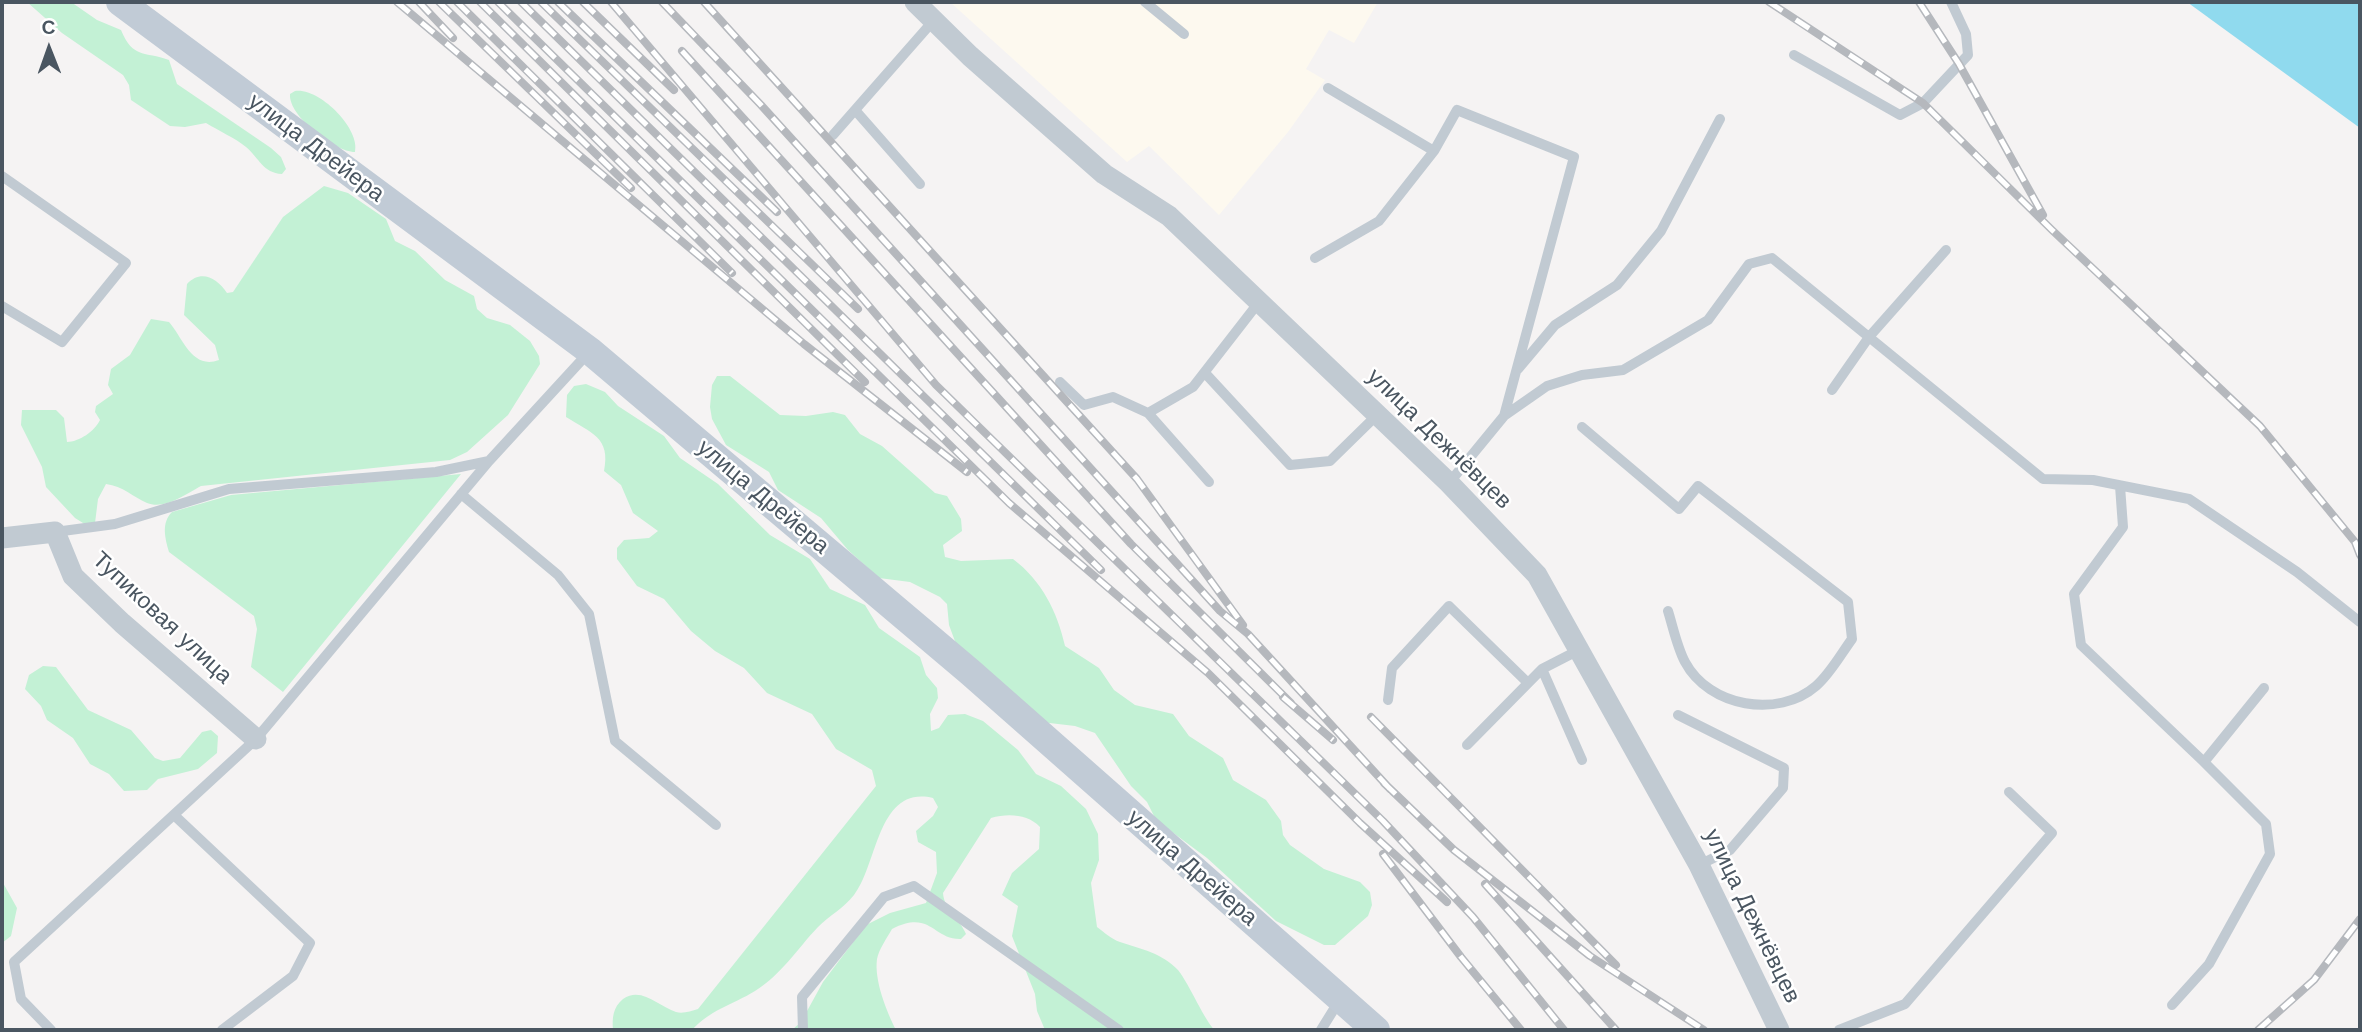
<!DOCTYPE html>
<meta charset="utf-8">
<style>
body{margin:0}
#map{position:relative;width:2362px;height:1032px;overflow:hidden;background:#f5f3f3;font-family:"Work Sans",sans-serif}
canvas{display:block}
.frame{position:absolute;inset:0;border:4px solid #4a5661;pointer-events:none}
.north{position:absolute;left:14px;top:14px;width:70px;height:70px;-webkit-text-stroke:5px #fff;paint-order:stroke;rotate:359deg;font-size:19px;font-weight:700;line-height:28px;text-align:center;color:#4a5661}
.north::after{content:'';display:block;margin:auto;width:24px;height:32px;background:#4a5661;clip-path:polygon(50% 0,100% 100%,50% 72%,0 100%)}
</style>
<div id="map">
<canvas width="2362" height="1032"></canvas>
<div class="frame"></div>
<div class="north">С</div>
</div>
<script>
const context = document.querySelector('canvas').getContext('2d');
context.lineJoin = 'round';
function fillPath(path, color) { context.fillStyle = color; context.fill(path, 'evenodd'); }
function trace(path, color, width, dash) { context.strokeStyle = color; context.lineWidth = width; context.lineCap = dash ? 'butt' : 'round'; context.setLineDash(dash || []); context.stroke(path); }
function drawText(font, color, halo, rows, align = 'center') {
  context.font = font + ' "Work Sans",sans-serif'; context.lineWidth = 5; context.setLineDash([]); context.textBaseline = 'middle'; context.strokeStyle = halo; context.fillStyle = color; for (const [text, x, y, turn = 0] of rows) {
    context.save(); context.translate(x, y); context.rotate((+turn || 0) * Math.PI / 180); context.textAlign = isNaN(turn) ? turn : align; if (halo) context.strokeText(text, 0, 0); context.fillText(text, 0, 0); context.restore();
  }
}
fillPath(new Path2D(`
 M950,2H1378L1354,43L1329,30L1306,69L1325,80L1288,132L1219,215L1149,146L1127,162Z`), '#fdf9ef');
fillPath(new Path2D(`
 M27,2H71L97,20L121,30C133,59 144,51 169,60L177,84L271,148L281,157L286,169L282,174C263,173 259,158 246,147C235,138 219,131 206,123L185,127L170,126L131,100L129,85L123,75L62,33Z
 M295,91C319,87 361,129 355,152C335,152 288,116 290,94Z
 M324,186L348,193L386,219L395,241L415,251L445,280L474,296L477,309L487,318L510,325L530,341L539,356L540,364L508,415L467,452L450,460L201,486C186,494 165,510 147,503C133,497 123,486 106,484L98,499L95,523H83L75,518L46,487L42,467L21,425L22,410H56L64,418L67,442C79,442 95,431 100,420L95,412L96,406L113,394L108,385L111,369L130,355L151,319L169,322C183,338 192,370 219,360L215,345L184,315L187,284C201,269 217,278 227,293L233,292L283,217Z
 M717,376H730L780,415L806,416L833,412L845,415L860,434L882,446L935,493L947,496L961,519L962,531L943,545L945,557L961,561L1013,559C1042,581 1057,611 1065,646L1099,668L1114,690L1135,705L1173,714L1189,736L1223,758L1233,780L1266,800L1281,821L1283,835L1290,845L1324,869L1360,882L1370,892L1372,905L1368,916L1335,945H1324L1276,921L1207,858L1156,820L1147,802L1131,786L1095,733L1075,726L1041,722L956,644L949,625L947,604L940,597L910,582L879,578L848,550L821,518L778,490L769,472L726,445L712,419L710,407L712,385Z
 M586,384L605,392L618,406L664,436L680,458L718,484L770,535L810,559L830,589L865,605L879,628L920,657L926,675L937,688L938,698L930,714L931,731L939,728L948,715L965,714L983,721L1018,750L1036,774L1061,786L1086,809L1098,834L1099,860L1091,883L1097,927C1104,932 1111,939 1120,942C1141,949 1162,953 1178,970C1190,985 1205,1022 1215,1030H1045L1037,1011L1035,994L1012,936L1018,906L1002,895L1012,873L1039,849L1040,827C1028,814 1008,813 991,818L943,893C944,910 960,919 966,934L961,939C933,940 931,909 892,929C887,938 879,949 877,959C874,981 887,1012 896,1030H792L801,1022L823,982L866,925L890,913L926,903L937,873L936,852L918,842L916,831L933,816L938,807L933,798C877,785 878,865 854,895C844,908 830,915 818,927C797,949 782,974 755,991C732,1005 710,1010 692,1030H613C612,1018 613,1007 623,999C642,986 659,1007 676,1012C683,1014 691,1011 698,1009L876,786L872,770L836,749L812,714L767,693L744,668L715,651L691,631L664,599L637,586L617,559V548L624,540L649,538L658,531L633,513L621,485L604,471C611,437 591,433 566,417L567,395L574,386Z
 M461,474L283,692L251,667L257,629L254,616L169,552C165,538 161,523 172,512L231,495Z
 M43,666L56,667L88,710L131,730L155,758L163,761L180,758L202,732L211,730L218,736L217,753L198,769L158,779L147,790L124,791L109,774L90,764L73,738L47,720L41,706L25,689L29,675Z
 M2,881L17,908L11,936L2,943Z`), '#c3f1d5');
fillPath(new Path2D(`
 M2187,2H2360V128Z`), '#90daee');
trace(new Path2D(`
 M1145,2L1184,34
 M1794,55L1900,115L1923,103L1968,55L1966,34L1951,2
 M1328,88L1434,151L1457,110L1574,157L1504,416L1449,483
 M855,110L920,184
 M833,135L934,20
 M2,176L126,263L62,342L2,306
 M1315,258L1379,221L1434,151
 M1518,369L1555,325L1617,285L1661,231L1720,119
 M1205,373L1290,465L1330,461L1378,414
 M1060,382L1084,405L1113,397L1148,413L1209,482
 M1832,390L1869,337L1946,250
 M1148,413L1193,387L1259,302
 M1504,416L1547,386L1582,375L1623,370L1708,320L1749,264L1772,258L2043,479L2093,480L2189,499L2297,572L2360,622
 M1582,427L1679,509L1698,486L1848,602L1852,639C1841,654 1830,674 1816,686C1778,719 1709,707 1685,662C1677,647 1673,627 1668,611
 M2120,486L2123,527L2074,594L2081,645L2204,762L2264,688
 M461,494L558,575L589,614L615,741L716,825
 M55,532L115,524L229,489L436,472L489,461
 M1542,669L1582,760
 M1388,700L1392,668L1449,606L1528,683
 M1678,715L1784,768L1783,788L1730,850L1699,865
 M1467,745L1542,669L1579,650
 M174,815L310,943L293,976L222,1030
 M2172,1005L2209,964L2270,854L2266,824L2204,762
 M51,1030L21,999L14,962L256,739L489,461L590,351
 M803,1030L802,997L884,897L914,886L1119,1030
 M1321,1030L1339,1001
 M1839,1030L1905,1004L2052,833L2009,792`), '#c1cad2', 10);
trace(new Path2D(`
 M915,2L970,56L1104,174L1169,216L1449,483L1537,575L1699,865L1779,1030
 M2,538L55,532L73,576L122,623L256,739`), '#c1cad2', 21);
trace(new Path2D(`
 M120,2L590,351L970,672L1376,1030`), '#c1cbd6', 28);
const rail = new Path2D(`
 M397,2L804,344L967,472
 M419,2L453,38
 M439,2L631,188
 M457,2L732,273
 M480,2L865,382
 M498,2L1009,503L1208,673L1360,823L1447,902
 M521,2L1101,570
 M541,2L858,309
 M558,2L777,212
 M583,2L674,90
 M611,2L936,385L1383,821L1473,917L1564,1030
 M662,2L761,105L1220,611L1248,634L1390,789
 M704,2L1137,479L1243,625
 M1769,2L1923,103L2052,230L2260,426L2355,542L2360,555
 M1919,2L1959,64L2043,215
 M682,51L1131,544L1291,703
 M1283,697L1333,740
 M1371,717L1616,965
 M1384,783L1454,850L1590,956L1704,1030
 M1383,854L1461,957L1521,1030
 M1485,884L1616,1030
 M2258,1030L2314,980L2360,919`);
trace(rail, '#b5b8bd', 8);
trace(rail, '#fff', 5, [16]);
drawText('23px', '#4a5661', '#fff', [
 ["улица Дрейера",316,148,37],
 ["улица Дежнёвцев",1439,439,44],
 ["улица Дрейера",763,497,40],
 ["Тупиковая улица",162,618,43],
 ["улица Дрейера",1192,868,41],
 ["улица Дежнёвцев",1752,916,64]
]);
</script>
